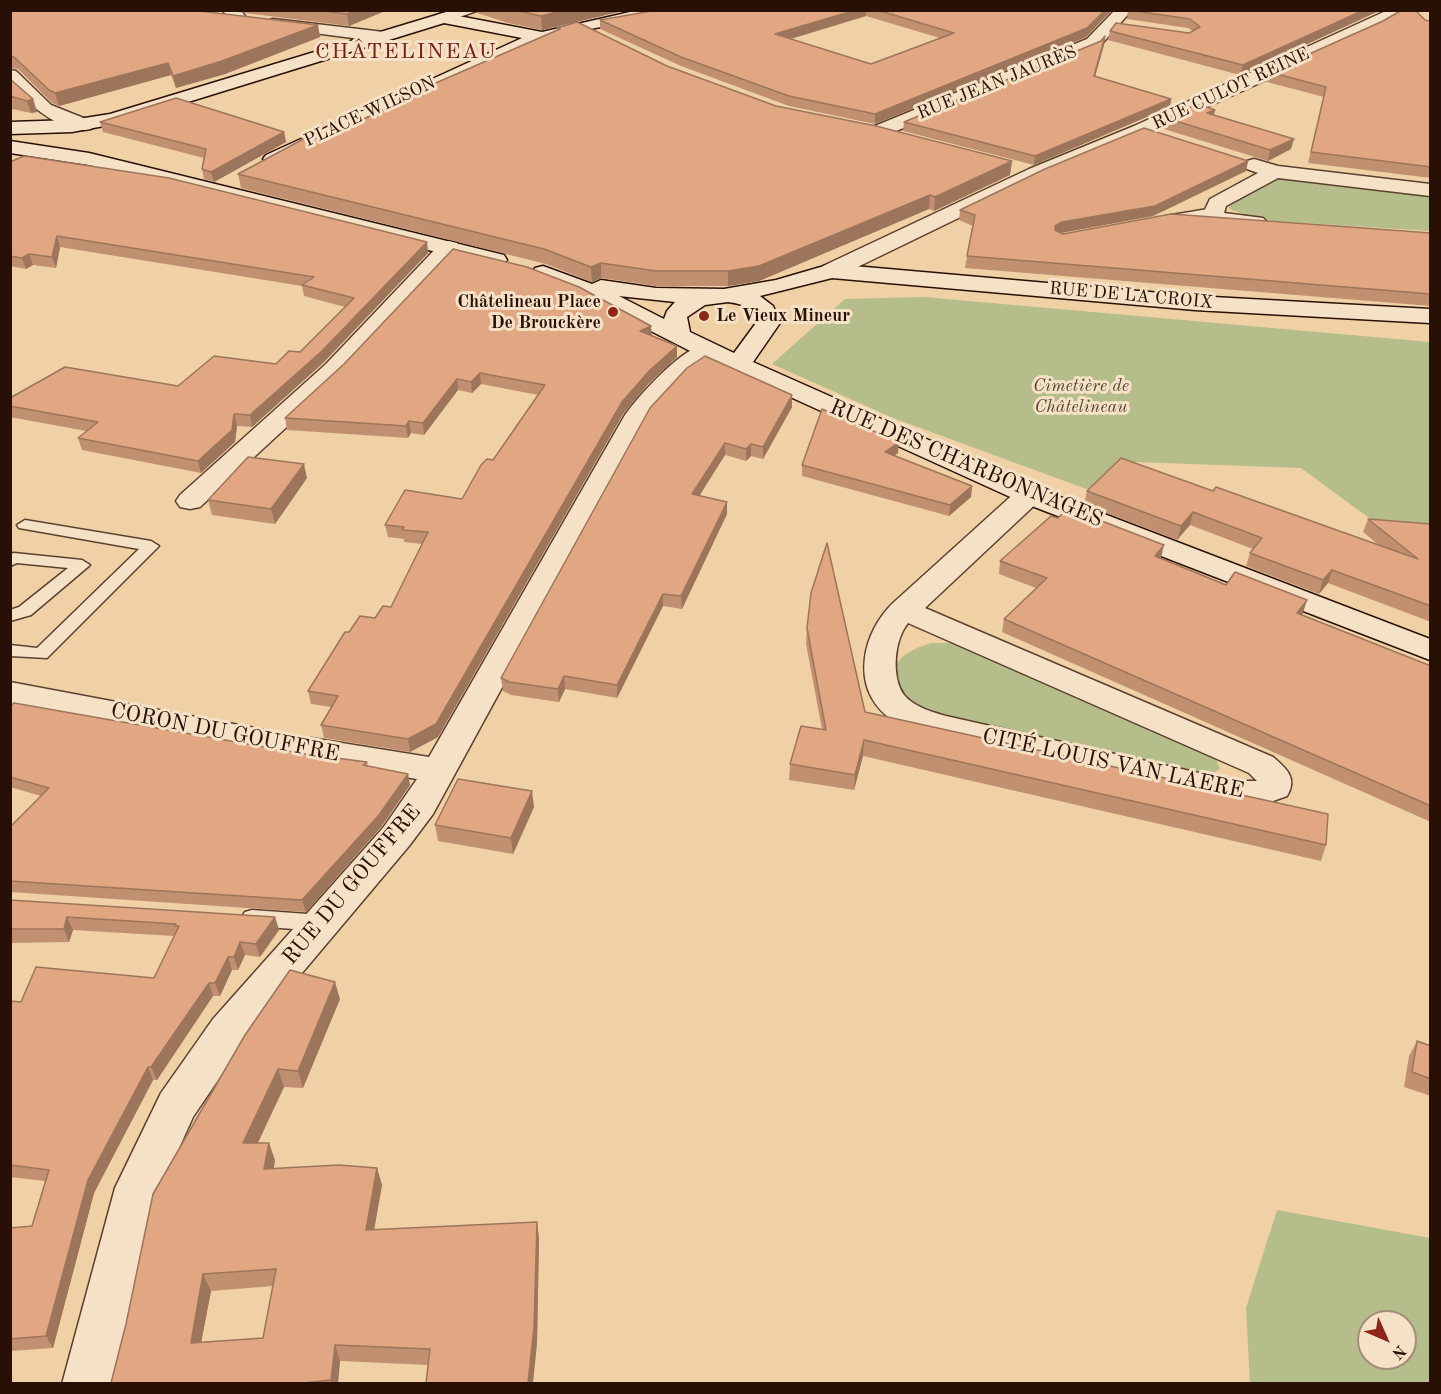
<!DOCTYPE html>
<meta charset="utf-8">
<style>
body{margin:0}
#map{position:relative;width:1441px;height:1394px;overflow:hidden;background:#f0d1a6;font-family:"Old Standard TT",serif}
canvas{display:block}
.frame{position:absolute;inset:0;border:12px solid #291007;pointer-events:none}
.north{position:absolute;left:1357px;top:1310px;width:60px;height:60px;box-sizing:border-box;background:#f5e1c5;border:2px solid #a38d79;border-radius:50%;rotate:135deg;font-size:16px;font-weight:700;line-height:24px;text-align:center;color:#291007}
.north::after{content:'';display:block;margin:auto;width:21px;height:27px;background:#8f2418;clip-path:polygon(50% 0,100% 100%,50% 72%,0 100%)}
</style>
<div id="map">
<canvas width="1441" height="1394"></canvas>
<div class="frame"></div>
<div class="north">N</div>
</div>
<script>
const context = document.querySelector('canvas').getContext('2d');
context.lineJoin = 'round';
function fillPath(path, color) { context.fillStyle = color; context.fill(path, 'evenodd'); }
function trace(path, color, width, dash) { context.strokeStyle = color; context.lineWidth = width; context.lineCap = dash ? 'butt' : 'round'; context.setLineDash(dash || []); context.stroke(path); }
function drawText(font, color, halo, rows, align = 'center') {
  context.font = font + ' "Old Standard TT",serif'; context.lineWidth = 6; context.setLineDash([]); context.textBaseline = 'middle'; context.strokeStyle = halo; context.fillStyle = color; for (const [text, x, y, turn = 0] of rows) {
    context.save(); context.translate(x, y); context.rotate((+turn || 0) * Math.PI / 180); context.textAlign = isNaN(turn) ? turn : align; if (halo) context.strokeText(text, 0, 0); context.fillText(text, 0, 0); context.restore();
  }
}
fillPath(new Path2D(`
 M1277,177L1428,195L1430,196V231L1258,220L1230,209L1228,204Z
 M924,297L1430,342V537L1391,534L1301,468L1135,462L1100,494L893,418L772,364L845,299Z
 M931,643H958L1215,757L1220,769L1212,774L958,721L906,702L892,675C899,654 911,650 931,643Z
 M1277,1210L1430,1238V1383H1250L1246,1308ZM1369,1322H1405V1358H1369Z`), '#b5bd8a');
const lane = new Path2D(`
 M1214,208L1220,211L1218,213L1166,222L1160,219L1166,216Z
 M25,520L151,541L159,546L47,658L10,656V645L37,648L139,549L19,528L17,525Z
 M14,553L82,560L90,565L31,615L10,621V610L19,607L68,568L17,563L10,566V554Z
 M252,910L322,915L329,917L333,923L329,929L322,931L252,926L245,924L241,918L245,912Z`);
const street = new Path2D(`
 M222,10H240L249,21L247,24H235Z
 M452,10H479L443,23L435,18L437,15Z
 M1115,10H1132L1099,47L884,136H870L868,132L870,128L1087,39Z
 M1388,10H1409L1380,28L1148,134L1043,177L839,276H823L820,271L823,266L1029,169L1134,126Z
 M273,19L384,32L392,37L384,42L267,27L265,24L267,21Z
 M10,70L16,71L51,105L91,121L93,125L91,129C63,136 28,103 10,85Z
 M1254,159L1278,166L1430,184V196L1278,178L1226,206L1224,213L1263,218L1267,222L1263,226L1256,228L1205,222L1201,218L1210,199L1258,173L1247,169L1244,165L1247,161Z
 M449,241L457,243L460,248L457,253L344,374L200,507L190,509L180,507L176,501L180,495L326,364L441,243Z
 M707,343L716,345L719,350L686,378L649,418L433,814L409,846L243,1043L193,1117L161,1188L112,1384H62L115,1188L161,1093L213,1019L383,828L417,779L292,759L10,704V682L292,735L429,757L625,415C641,393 681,349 707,343Z
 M1029,487L1039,489L1043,495L1039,501L925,608L1273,757C1286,768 1298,778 1287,796L1259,806L1226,803L939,737C922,733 901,728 887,716C850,685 863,632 893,603L1019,489ZM908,623L1249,773L1257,781H1243L1208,775L946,716C932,712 914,707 904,695C891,677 894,640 908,623Z`);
const secondary = new Path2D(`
 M639,10H675L667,15L579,31L523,48L273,165L263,159L266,155L522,38L444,23L120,123L72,132L10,134V122L72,120L110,114L443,13L542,32Z
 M10,141L89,153L504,255L507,260L504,265L496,267L89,165L10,153Z
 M831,264L1195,296L1430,309V323L1195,310L832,278L760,296L773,306L780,323L753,362L1039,489L1430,639V660L1019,501L698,355L586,298L535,278L532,273L535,268L543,266L592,284L601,280L656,288L724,289L776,280ZM619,296L675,302L667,311L664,319ZM728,302C743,304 752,307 756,323L734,353L690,332L687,317L705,305Z`);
trace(lane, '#5b402f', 3);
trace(street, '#5b402f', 3);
trace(secondary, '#291007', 3);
fillPath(lane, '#f5e1c5');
fillPath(street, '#f5e1c5');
fillPath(secondary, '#f5e1c5');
fillPath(new Path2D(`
 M10,10L320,37L225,74L176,88L171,75L59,106L52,103L18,69L10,68Z
 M221,10H385V11L349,26Z
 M477,10H627L542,30L508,23L477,13Z
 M657,10H889L893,12L890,10H1112L1086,37L875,124L789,106L681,66L600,29V20ZM866,16L940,38L871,64L790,39Z
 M1128,10H1381L1240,75L1108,40L1110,31L1189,33L1193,31L1188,28L1127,19Z
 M1425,20L1431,21V178L1308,163L1324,97L1267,82L1269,72L1383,21Z
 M557,28L667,66L776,106L1012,161L1010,175L934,211L929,209L759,281L728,286H656L601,278L592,282L546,264L241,188L238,174L431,88V85L557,30Z
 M1104,45L1095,76L1171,99L1170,107L1034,165L903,131L904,122Z
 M10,79L33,99L37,112L31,113L12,109H10Z
 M1214,115L1291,149L1268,161L1164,129L1166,118Z
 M100,122L284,132L286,142L214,182L204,179L202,169L204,158L103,132Z
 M1248,161L1246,171L1153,216L1060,233L1063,234L1431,233V306L965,268L967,256L973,226L959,220L960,210Z
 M10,162L427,242L428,253L324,362L252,427L237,426L235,442L201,473L82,450L78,438L86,431L10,417V398L178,386L276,364L300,352L345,307L304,296L302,286L60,247L56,268L33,265L26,269L10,266Z
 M652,336L677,346V357L649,383L623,414L438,737L410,752L324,738L321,725L331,707L311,704L308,691L349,632L375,618L391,607L422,544L404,542V539L388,537L385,525L462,499L493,460L538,395L481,384L472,393L458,390L424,435L411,433L408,438L287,430L285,418L344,364Z
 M792,407L763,459L751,456L746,461L725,455L699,495L727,502V514L682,609L663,606L617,698L565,689L559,702L511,695L503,691L501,678L650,408Z
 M898,453L894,456L972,486L971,497L949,516L802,476V465Z
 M307,478L275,524L212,515L208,500Z
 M1087,491H1213L1380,546L1363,532L1368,519L1431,524V622L1328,583L1319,594L1246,566L1250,553L1253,549L1190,525L1177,540L1084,504Z
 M1058,518L1226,585L1303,613L1302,615L1431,666V822L1002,632L1004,619L1036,588L999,574L1000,561Z
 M807,628L865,712L1326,845L1321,861L863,756L854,790L789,780L790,764L822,729L806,644Z
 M10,706L305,754L367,762L368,766L410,785L381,827L306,912L10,892V827L41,796L10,787Z
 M534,807L513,854L438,841L435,825Z
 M10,900L275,917L279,930L260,957L245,955L238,970H232L220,996H213L157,1080H153L94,1193L53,1348L10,1351V1228L32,1226L45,1181L10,1177V1001L21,1002L154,978L174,936L73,930L69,942L10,943Z
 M340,999L303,1088L284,1087L258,1143L275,1160L274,1168H377L382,1185L374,1230L537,1222L539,1239L537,1344L428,1365L340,1361L338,1383H111L126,1324L153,1194ZM273,1286L263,1338L201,1342L211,1291Z
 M1417,1041L1431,1046V1096L1404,1087L1409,1056Z`), '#c19070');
fillPath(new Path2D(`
 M356,10H385V11L349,26L347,14Z
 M564,10H627L542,30L541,16Z
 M856,10H866V16L774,44L775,34Z
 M1105,10H1112L1086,37L875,124V114Z
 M1364,10H1381L1240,75L1243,65Z
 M318,25L320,37L225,74L176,88L173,76Z
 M1105,36L1104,45L1093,84L1094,76Z
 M168,63L171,75L59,106L55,93Z
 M33,99L37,112L31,113L27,101Z
 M1171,99L1170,107L1034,165L1035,156Z
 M1215,110L1213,120L1207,113Z
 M284,132L286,142L214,182L211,172Z
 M1294,139L1291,149L1268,161L1270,150Z
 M1012,161L1010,175L934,211L935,197Z
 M1248,161L1246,171L1153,216L1061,233L1054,237L1055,226L1062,222Z
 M930,195L929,209L759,281L728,286V271Z
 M57,236L60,247L56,268L52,257Z
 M427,242L428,253L324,362L252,427L250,415Z
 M29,254L33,265L26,269L22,258Z
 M601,263V278L592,282L591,267Z
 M651,326L652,337L640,331Z
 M677,346V357L649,383L623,414L438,737L410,752L408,739L622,402L649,371Z
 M480,373L481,384L472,393L471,382Z
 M457,379L458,390L424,435L423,423Z
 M792,395V407L763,459V447Z
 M234,414L237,426L235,442L201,473L198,461Z
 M409,421L411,433L408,438L406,426Z
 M899,442L898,453L884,463L885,452Z
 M725,443V455L693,506L692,494Z
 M751,444V456L746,461V449Z
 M304,464L307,478L275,524L271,509Z
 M972,486L971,497L949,516L950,505Z
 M727,502V514L682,609L681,596Z
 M1193,512L1190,525L1177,540L1181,526Z
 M1164,545L1161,558L1152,570L1155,556Z
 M1332,570L1328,583L1319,594L1323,580Z
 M663,594V606L617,698V685Z
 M1307,600L1303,613L1293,626L1297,613Z
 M564,676L565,689L559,702L558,689Z
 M864,740L863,756L854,790L855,775Z
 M408,774L410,785L381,827L306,912L302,900Z
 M532,791L534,807L513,854L511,838Z
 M67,917L73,930L69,942L64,929Z
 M275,917L279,930L260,957L256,944Z
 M240,942L245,955L238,970L234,957Z
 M228,957L232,970L220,996L215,983Z
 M335,982L340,999L303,1088L298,1071Z
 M209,983L213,996L157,1080L151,1067Z
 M148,1067L153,1080L94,1193L53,1348L46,1336L88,1180Z
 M278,1069L284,1087L249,1161L243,1143Z
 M269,1143L275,1160L270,1186L264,1169Z
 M377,1168L382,1185L371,1247L366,1230Z
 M537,1222L539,1239L537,1344L533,1383H528Z
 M203,1274L211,1291L198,1359L191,1343Z
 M335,1345L340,1361L338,1383H332L331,1380Z`), '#9d755b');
const building = new Path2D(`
 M10,10H191L318,25L222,61L173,76L168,63L55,93L49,90L14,57L10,56Z
 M318,10H356L347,14Z
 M514,10H564L541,16Z
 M657,10H856L775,34L871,64L954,33L877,10H889L893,12L896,10H1105L1087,28L875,114L789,96L681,57L600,20Z
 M1128,10H1364L1243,65L1110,31L1116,23L1189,33L1200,27L1190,19Z
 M1402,10H1415L1425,20L1431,21V167L1311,152L1326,87L1269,72L1383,21Z
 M577,22L667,66L776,106L876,126L1012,161L935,197L930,195L759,266L728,271H656L601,263L591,267L544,249L238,174L309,136L317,139L344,128L435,86L431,85L560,29L557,28Z
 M1105,36L1094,76L1171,99L1035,156L904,122L1101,41Z
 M10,79L33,99L27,101L10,96Z
 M176,98L284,132L211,172L202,169L206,149L100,122Z
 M1197,104L1215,110L1207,113L1294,139L1270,150L1166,118Z
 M1144,128L1248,161L1155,206L1062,222L1055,226V230L1063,234L1171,214L1431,233V294L967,256L975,215L960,210L1045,169Z
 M24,156L169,178L427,242L322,351L250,415L234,414L232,430L198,461L78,438L98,422L10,406V398L65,367L178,386L214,356L276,364L289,351L300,352L354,298L302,285L314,277L57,236L52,257L29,254L22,258L10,256V162Z
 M453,249L527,267L579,287L651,326L640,331L677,346L649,371L622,402L436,724L408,739L321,725L338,696L308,691L345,632H349L360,616L375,618L383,606L391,607L428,532L402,530L404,527L385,525L405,490L462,499L481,465L487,459L493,460L545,385L480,373L471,382L457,379L423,423L409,421L406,426L285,418L344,364Z
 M705,356L792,395L763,447L751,444L746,449L725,443L692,494L727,502L681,596L663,594L617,685L564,676L558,689L509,682L501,678L650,408L687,368Z
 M822,409L899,442L885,452L972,486L950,505L802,465Z
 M248,457L304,464L271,509L208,500Z
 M1121,458L1213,491L1216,487L1418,559L1368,519L1431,524V606L1332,570L1323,580L1250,553L1262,538L1193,512L1181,526L1087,491Z
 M1068,508L1164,545L1155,556L1226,585L1235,572L1307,600L1297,613L1431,666V806L1004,619L1047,578L1000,561L1051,516L1058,518Z
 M827,543L865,712L1328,814L1326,845L864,740L855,775L790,764L801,726L826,730L807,628L811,593Z
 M14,703L305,754L367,762L363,765L408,774L379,815L302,900L10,881V827L49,788L10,777V706Z
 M458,779L532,791L511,838L435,825Z
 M10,900L275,917L256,944L240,942L234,957H228L215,983H209L151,1067H148L88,1180L46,1336L10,1339V1228L32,1226L49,1170L10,1165V1001L21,1002L36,967L154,978L179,926H175L176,924L67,917L64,929H10Z
 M290,970L335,982L298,1071L278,1069L243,1143H269L264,1169L339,1165L377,1168L366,1230L537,1222L534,1327L528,1383H426L430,1349L335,1345L331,1380L303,1383H111L126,1324L153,1194L245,1035ZM276,1269L263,1338L191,1343L203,1274Z
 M1417,1041L1431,1046V1079L1412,1072Z`);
fillPath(building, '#e0a782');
trace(building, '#9d755b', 1.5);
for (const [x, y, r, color] of [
 [613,312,6,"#8f2418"],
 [704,316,6,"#8f2418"]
]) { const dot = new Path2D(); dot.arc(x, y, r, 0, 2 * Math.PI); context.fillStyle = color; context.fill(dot); trace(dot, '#f5e1c5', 2); }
drawText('18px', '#291007', '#f5e1c5', [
 ["RUE JEAN JAURÈS",997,83,-22],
 ["RUE CULOT REINE",1231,89,-25],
 ["PLACE WILSON",370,112,-25],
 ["RUE DE LA CROIX",1131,296,5]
]);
drawText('bold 18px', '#291007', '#f5e1c5', [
 ["Châtelineau Place",601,302],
 ["De Brouckère",601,323],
 ["Le Vieux Mineur",716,316,"left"]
], 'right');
drawText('italic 18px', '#53442e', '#f5e1c5', [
 ["Cimetière de",1081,386],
 ["Châtelineau",1081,407]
]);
context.letterSpacing = '1.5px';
drawText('22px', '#7a1f14', '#f5e1c5', [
 ["CHÂTELINEAU",406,52]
]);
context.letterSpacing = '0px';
drawText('22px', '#291007', '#f5e1c5', [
 ["RUE DES CHARBONNAGES",966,464,23],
 ["CORON DU GOUFFRE",225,733,11],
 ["CITÉ LOUIS VAN LAERE",1113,764,12],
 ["RUE DU GOUFFRE",352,885,-50]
]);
</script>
